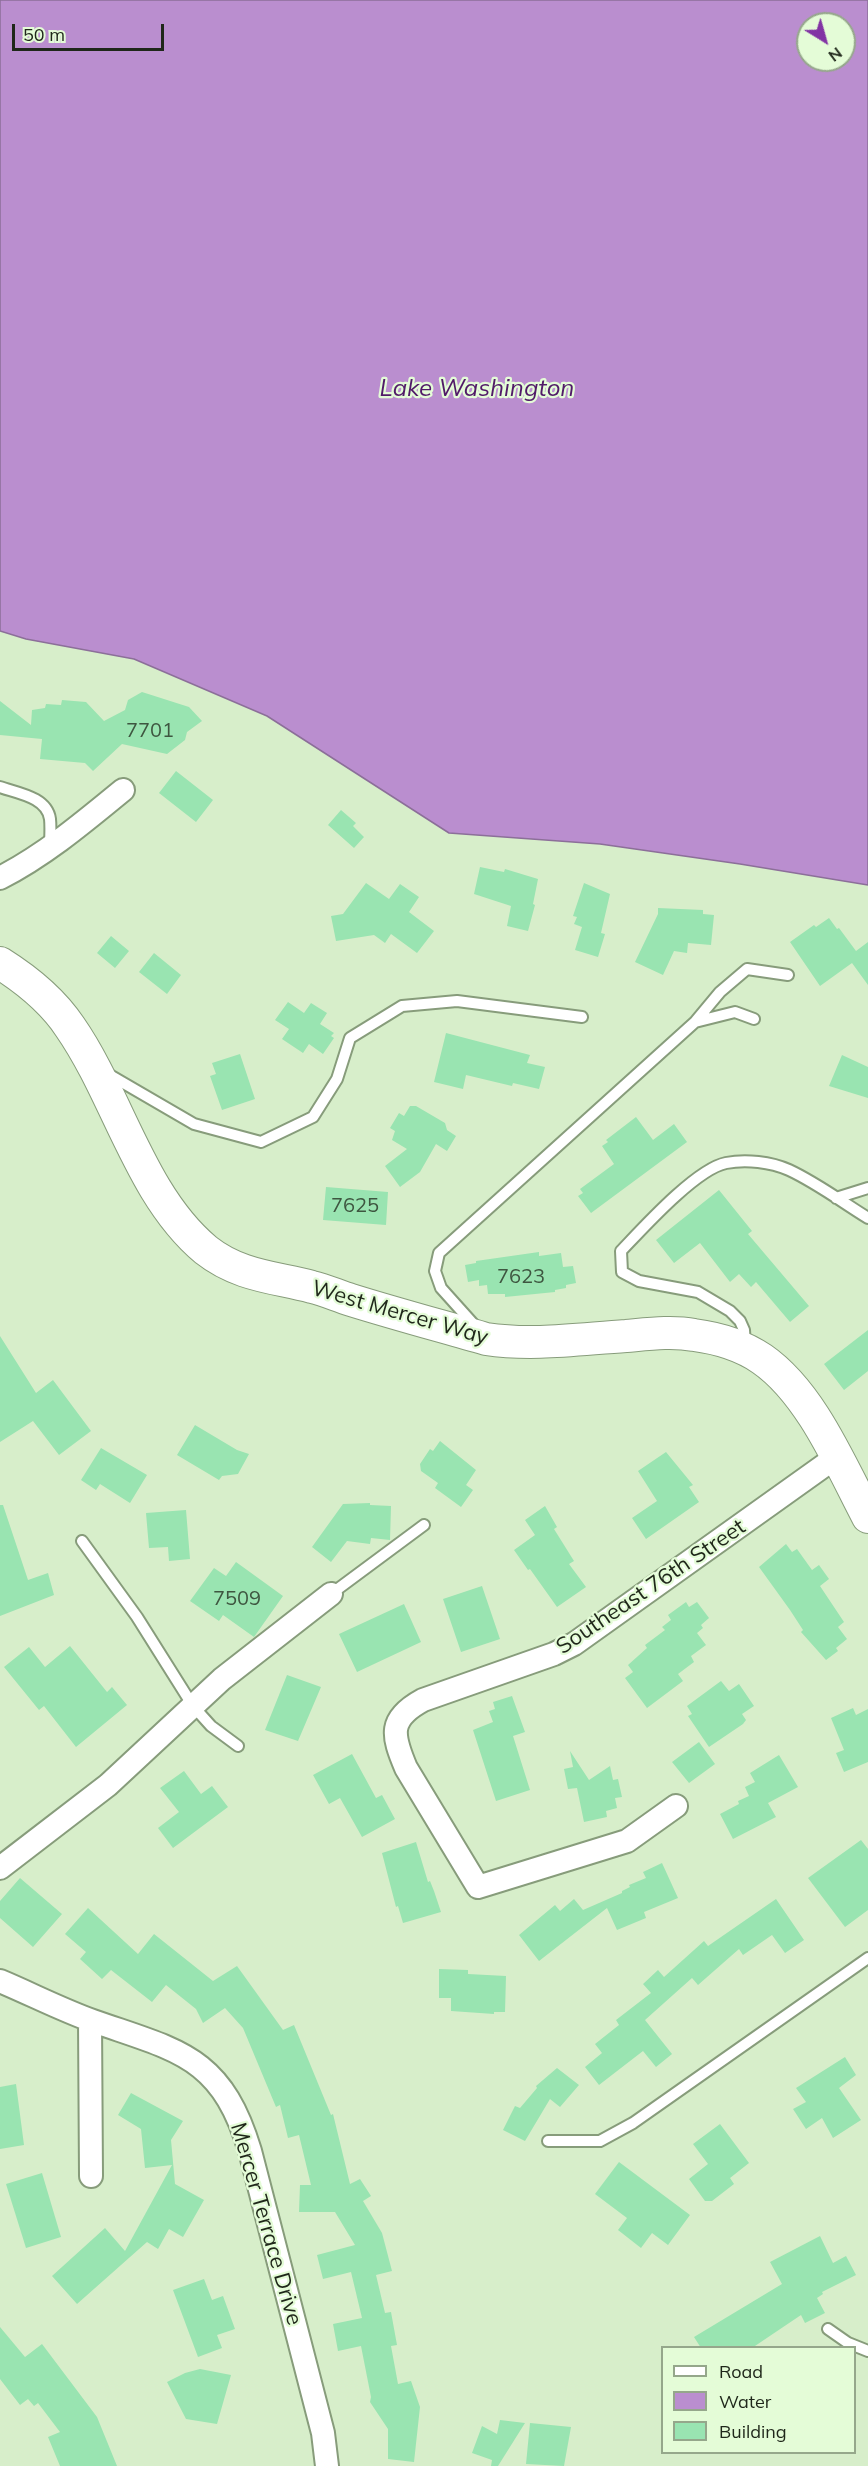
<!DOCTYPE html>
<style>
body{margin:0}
#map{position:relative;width:868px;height:2466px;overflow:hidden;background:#d7eeca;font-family:Mulish,sans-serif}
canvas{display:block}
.legend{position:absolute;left:661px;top:2346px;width:195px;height:108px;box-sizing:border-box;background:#e4fcd7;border:2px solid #95a78b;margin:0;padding:8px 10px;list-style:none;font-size:18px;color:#1f271a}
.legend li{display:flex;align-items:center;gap:12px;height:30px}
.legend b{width:30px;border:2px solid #95a78b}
.north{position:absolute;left:796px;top:12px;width:60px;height:60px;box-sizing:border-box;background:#e4fcd7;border:2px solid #95a78b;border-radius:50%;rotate:143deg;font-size:16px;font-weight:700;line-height:24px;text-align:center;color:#1f271a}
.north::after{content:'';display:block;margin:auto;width:21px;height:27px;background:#8234a4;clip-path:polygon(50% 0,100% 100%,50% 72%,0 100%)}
.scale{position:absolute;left:12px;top:24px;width:152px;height:27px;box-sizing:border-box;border:3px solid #1f271a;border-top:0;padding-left:8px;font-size:18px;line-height:21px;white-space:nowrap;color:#1f271a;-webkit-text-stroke:4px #e4fcd7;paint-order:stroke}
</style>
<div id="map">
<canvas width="868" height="2466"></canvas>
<ul class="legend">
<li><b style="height:8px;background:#fff"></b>Road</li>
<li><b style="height:16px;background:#ba8ecf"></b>Water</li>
<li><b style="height:16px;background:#99e4b1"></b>Building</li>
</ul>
<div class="north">N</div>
<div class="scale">50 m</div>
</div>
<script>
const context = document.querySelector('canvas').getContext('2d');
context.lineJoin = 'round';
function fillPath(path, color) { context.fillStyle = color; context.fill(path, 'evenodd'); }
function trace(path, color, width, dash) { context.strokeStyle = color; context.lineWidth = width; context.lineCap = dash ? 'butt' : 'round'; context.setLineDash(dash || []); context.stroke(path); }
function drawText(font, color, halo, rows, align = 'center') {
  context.font = font + ' Mulish,sans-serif'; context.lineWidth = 4.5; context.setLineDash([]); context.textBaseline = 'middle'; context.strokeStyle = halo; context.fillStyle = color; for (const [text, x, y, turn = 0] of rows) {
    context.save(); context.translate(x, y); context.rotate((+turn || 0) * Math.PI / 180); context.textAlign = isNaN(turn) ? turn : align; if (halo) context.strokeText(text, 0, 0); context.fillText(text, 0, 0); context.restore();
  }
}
const water = new Path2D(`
 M0,0H868V885L740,864L600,844L449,833L267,716L134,659L26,639L0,631ZM808,24H844V60H808Z`);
fillPath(water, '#ba8ecf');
trace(water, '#8c6f99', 1.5);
fillPath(new Path2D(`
 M142,692L189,707L202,721L187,732L185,740L167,754L122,744L93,771L85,763L40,759L42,739L0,735V701L31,725L32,710L45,708L46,704L61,705L62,700L86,702L104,721L125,710L128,700Z
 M176,771L213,800L196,822L159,793Z
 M341,810L356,823L353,826L364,837L354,848L328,825Z
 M480,867L504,872L505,869L538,879L533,904L535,905L528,931L507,926L511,906L474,894Z
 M366,883L389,899L400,884L419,897L409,912L434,931L417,953L391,934L385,943L374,935L336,941L331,916L343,914Z
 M584,883L610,894L601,933L605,934L598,957L575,950L582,927L574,924L577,917L573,916Z
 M658,908L703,910V914L714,915L711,945L688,943L687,953L674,951L663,975L635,962L658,914Z
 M829,918L837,929L839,928L856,951L868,942V985L852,963L820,986L790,942L814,925L816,927Z
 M111,936L129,951L115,968L97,953Z
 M154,953L181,975L167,994L139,972Z
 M288,1002L304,1013L311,1003L327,1013L320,1024L334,1033L331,1036L334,1038L323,1054L309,1044L303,1053L282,1039L289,1029L275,1020Z
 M446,1033L530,1055L527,1063L545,1067L539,1089L513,1083L512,1086L466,1075L463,1089L434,1082Z
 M240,1054L255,1099L222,1110L210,1076L216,1074L212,1063Z
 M842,1055L868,1067V1098L829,1086Z
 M410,1106H416L445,1123L447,1130L456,1136L447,1151L436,1144L420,1172L400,1187L385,1166L407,1149L392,1140L395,1131L390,1128L399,1113L404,1116Z
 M636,1117L653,1140L674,1124L687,1142L591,1213L578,1196L583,1193L580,1189L614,1164L602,1146L608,1142L606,1140Z
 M326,1187L388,1192L386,1225L323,1220Z
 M719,1190L752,1231L748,1234L809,1306L790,1322L756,1282L751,1287L739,1274L730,1282L700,1243L674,1263L656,1240Z
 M539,1252V1256L561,1253L563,1267L573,1266L576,1283L566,1285V1288L555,1290V1292L505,1297V1294H488L487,1285L479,1286V1280L468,1282L465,1265L476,1263V1261Z
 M868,1330V1371L844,1390L824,1364Z
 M0,1336L36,1393L53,1380L91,1431L59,1455L33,1421L0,1442Z
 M195,1425L237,1450L249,1454L238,1474L222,1476L219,1480L177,1455Z
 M440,1441L476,1470L466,1485L473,1490L461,1507L435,1488L438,1483L421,1471L420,1464L430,1449L433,1451Z
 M101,1448L147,1475L130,1503L100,1484L96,1490L81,1480Z
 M666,1452L693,1485L689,1487L699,1502L646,1539L632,1518L657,1501L638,1471Z
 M370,1503V1505L391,1506L390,1540L371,1538L370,1544L347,1541L331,1562L312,1547L343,1504Z
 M0,1505H3L28,1580L48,1573L54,1595L0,1616Z
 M545,1506L557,1527L554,1529L574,1561L569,1564L586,1587L557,1607L530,1569L528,1570L514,1550L535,1535L525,1520Z
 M186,1510L190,1559L169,1561L168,1547L149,1548L146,1513Z
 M786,1544L792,1552L797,1549L812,1570L819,1565L829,1579L820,1586L844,1622L838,1627L847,1639L836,1648L838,1651L826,1660L801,1632L803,1630L790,1610L759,1567Z
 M236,1562L283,1596L254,1637L223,1615L219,1621L190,1601L214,1568L226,1576Z
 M482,1586L500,1639L461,1652L443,1599Z
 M686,1602L689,1607L697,1602L709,1618L701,1625L703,1628L697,1633L706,1645L691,1656L694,1662L678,1674L683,1681L647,1708L625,1678L633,1672L628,1665L647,1648L645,1645L665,1630L662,1627L671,1620L668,1615Z
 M404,1604L421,1642L357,1672L339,1634Z
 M70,1646L107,1692L112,1687L127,1705L76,1747L44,1706L39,1710L4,1667L29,1647L45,1667Z
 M287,1675L321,1687L298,1741L265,1730Z
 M721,1681L729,1691L739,1684L754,1706L742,1714L746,1720L743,1724L709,1747L688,1716L692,1714L687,1706Z
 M512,1696L525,1732L513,1736L530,1790L496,1801L473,1730L493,1722L489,1711L495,1709L493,1702Z
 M853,1708L856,1715L868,1709V1762L844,1772L836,1753L844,1750L831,1718Z
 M699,1742L715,1764L689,1783L672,1762Z
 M570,1751L589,1780L610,1766L613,1780L618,1779L622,1797L615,1798L617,1808L606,1811L607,1817L584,1822L577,1788L568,1789L564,1769L573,1767Z
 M352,1754L376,1798L382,1795L395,1819L362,1837L340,1798L329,1804L313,1775Z
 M779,1755L798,1787L768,1803L776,1817L733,1839L720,1814L739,1804L738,1801L749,1796L745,1787L755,1782L750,1773Z
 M184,1771L201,1794L212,1786L228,1807L173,1848L158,1828L179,1812L160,1788Z
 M861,1840L868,1849V1910L845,1927L808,1878Z
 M416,1842L428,1882L430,1881L434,1891L441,1912L403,1923L398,1906L396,1907L382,1853Z
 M662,1863L678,1898L644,1912L646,1918L617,1930L607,1908L539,1961L519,1935L555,1905L560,1911L574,1899L583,1910L622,1893V1891L630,1887L629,1885L646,1878L643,1872Z
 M20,1878L62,1914L33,1947L0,1918V1901Z
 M776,1899L804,1940L785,1953L772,1935L743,1955L739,1949L698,1985L692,1978L645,2020L672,2054L656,2067L643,2051L599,2085L585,2067L602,2053L595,2044L619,2025L616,2020L651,1993L643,1984L658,1970L664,1977L704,1941L708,1946Z
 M88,1908L138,1954L154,1934L213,1981L237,1966L283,2030L294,2025L331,2115L333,2114L350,2184L360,2179L371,2196L363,2201L382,2233L392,2271L376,2275L385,2313L391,2312L397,2345L391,2346L398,2384L411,2381L420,2407L414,2462L388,2459V2429L370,2402L371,2397L361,2346L338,2351L333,2324L362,2318L351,2272L323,2279L317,2255L355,2245L335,2212H299L300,2185H311L299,2135L288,2138L280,2105L276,2107L243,2028L225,2008L203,2023L196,2009L166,1985L152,2002L111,1970L102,1979L80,1959L86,1952L65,1934Z
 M439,1969L468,1970V1974L506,1976L505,2012H494V2014L451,2011V1998H439Z
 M845,2057L856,2075L839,2088L861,2120L833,2138L822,2118L806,2129L793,2109L806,2102L796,2088Z
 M557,2068L579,2085L560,2107L550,2099L525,2141L503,2130L515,2106L520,2108L537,2088L536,2086Z
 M16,2084L24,2145L0,2149V2087Z
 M131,2093L183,2121L171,2140L175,2184L204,2200L183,2237L169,2229L158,2249L147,2242L77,2304L52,2276L105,2228L125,2251L172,2165L145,2168L141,2129L118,2115Z
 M720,2124L749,2163L730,2178L734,2184L712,2201H705L689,2179L708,2164L693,2144Z
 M619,2162L690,2215L668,2245L652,2233L641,2248L618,2230L627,2218L595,2194Z
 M42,2173L61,2237L26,2248L6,2184Z
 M820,2236L833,2263L846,2256L856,2275L822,2292L823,2294L817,2298L825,2313L805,2323L801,2315L752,2348H701L694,2337L782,2284L770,2262Z
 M204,2279L212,2300L223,2296L235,2329L217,2335L222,2348L198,2357L173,2290Z
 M0,2327L25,2357L42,2344L97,2417L117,2466H60L48,2437L60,2432L38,2403L34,2406L28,2399L20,2405L0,2379Z
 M200,2369L231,2375L217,2424L186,2419L167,2382L185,2373Z
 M500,2420L525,2423L498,2466H491L492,2460L472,2453L482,2426L497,2434Z
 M530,2423L571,2427L564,2466L526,2464Z`), '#99e4b1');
const lane = new Path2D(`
 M0,787C17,793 47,797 50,819C51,828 50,838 50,848
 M754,1019L735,1012L695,1022L720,992L747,969L788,975
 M108,1074L194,1124L261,1142L313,1117L337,1079L350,1038L402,1006L457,1001L582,1017
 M836,1198L868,1188
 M476,1327L441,1288L435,1271L439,1253L695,1022
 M745,1345L744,1330L740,1321L730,1311L698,1292L639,1281L622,1272L621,1251C643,1228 696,1169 726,1163C746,1159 771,1162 789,1170C817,1183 842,1202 868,1218
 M82,1541L137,1617L193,1706L211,1726L238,1746
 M331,1594L424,1525
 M548,2141H600L633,2123L868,1958
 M828,2329L848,2343L868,2351`);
const street = new Path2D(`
 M0,878C45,855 84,822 123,790
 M676,1806L627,1841L478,1887L406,1768C392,1735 388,1719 423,1700L554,1654L574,1644L836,1457
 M0,1868L108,1785L222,1679L331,1594
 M0,1981C31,1994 62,2010 93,2021C178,2051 221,2055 250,2151L323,2433L327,2466
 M90,2020L91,2176`);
const secondary = new Path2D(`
 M0,963C27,980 52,1000 70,1027C118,1096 140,1195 206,1250C239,1276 274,1277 312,1287C325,1290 338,1296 351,1300C396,1314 441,1326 486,1339C533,1346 579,1339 626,1336C649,1334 672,1331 694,1335C717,1338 743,1346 762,1359C811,1393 841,1466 868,1517`);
trace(lane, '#879c7b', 14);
trace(street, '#879c7b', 26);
trace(secondary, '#879c7b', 34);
trace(lane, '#fff', 10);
trace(street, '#fff', 22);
trace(secondary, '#fff', 32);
drawText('20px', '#3e5640', null, [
 ["7701",150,731],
 ["7625",355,1206],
 ["7623",521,1277],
 ["7509",237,1599]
]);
drawText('22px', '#1f271a', '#e4fcd7', [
 ["West Mercer Way",400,1313,16],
 ["Southeast 76th Street",651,1587,-34],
 ["Mercer Terrace Drive",266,2224,74]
]);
drawText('italic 24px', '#511a68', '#e4fcd7', [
 ["Lake Washington",477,389]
]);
</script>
